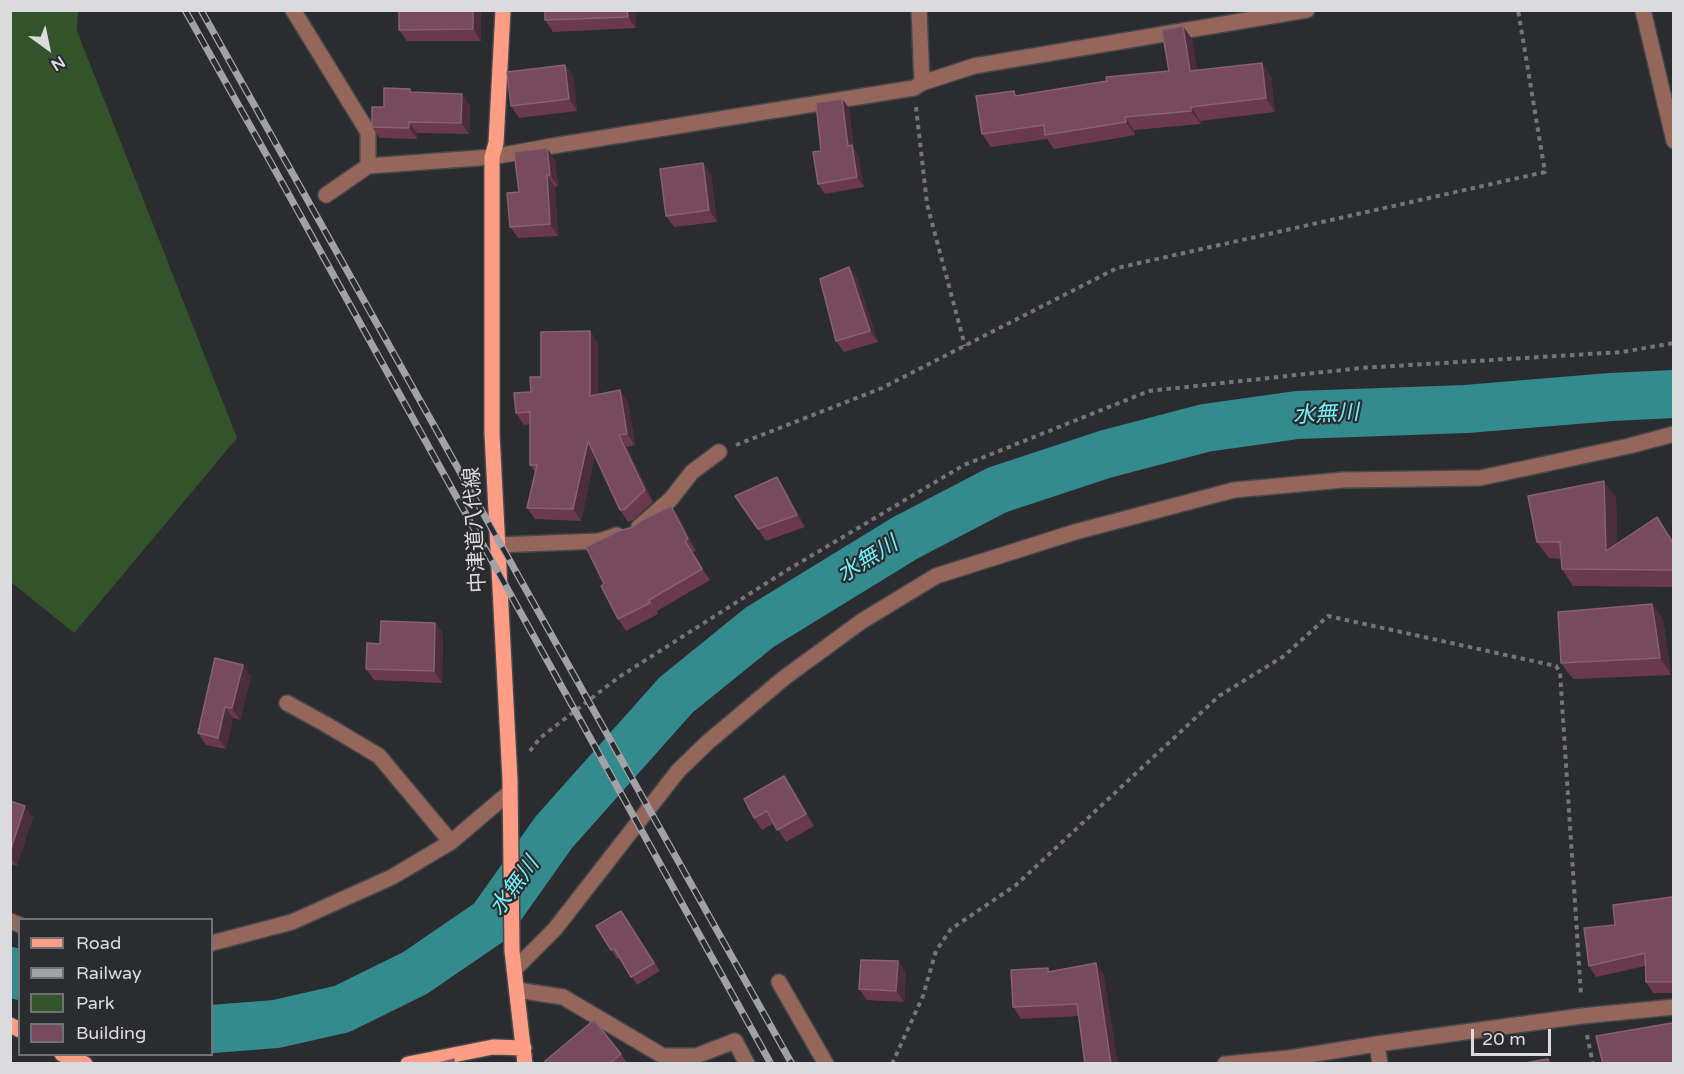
<!DOCTYPE html>
<meta charset="utf-8">
<style>
body{margin:0}
#map{position:relative;width:1684px;height:1074px;overflow:hidden;background:#2b2c30;font-family:"Varela Round",sans-serif}
canvas{display:block}
.frame{position:absolute;inset:0;border:12px solid #dbdbde;pointer-events:none}
.legend{position:absolute;left:18px;top:918px;width:195px;height:138px;box-sizing:border-box;background:#2b2c30;border:2px solid #717276;margin:0;padding:8px 10px;list-style:none;font-size:18px;color:#dbdbde}
.legend li{display:flex;align-items:center;gap:12px;height:30px}
.legend b{width:30px;border:2px solid #717276}
.north{position:absolute;left:18px;top:18px;width:60px;height:60px;-webkit-text-stroke:4px #2b2c30;paint-order:stroke;rotate:147deg;font-size:16px;font-weight:700;line-height:24px;text-align:center;color:#dbdbde}
.north::after{content:'';display:block;margin:auto;width:21px;height:27px;background:#dbdbde;clip-path:polygon(50% 0,100% 100%,50% 72%,0 100%)}
.scale{position:absolute;left:1471px;top:1029px;width:80px;height:27px;box-sizing:border-box;border:3px solid #dbdbde;border-top:0;padding-left:8px;font-size:18px;line-height:21px;white-space:nowrap;color:#dbdbde;-webkit-text-stroke:4px #2b2c30;paint-order:stroke}
</style>
<div id="map">
<canvas width="1684" height="1074"></canvas>
<div class="frame"></div>
<ul class="legend">
<li><b style="height:8px;background:#fd9d85"></b>Road</li>
<li><b style="height:8px;background:#a2a2a6"></b>Railway</li>
<li><b style="height:16px;background:#33542b"></b>Park</li>
<li><b style="height:16px;background:#774b5d"></b>Building</li>
</ul>
<div class="north">N</div>
<div class="scale">20 m</div>
</div>
<script>
const context = document.querySelector('canvas').getContext('2d');
context.lineJoin = 'round';
function fillPath(path, color) { context.fillStyle = color; context.fill(path, 'evenodd'); }
function trace(path, color, width, dash) { context.strokeStyle = color; context.lineWidth = width; context.lineCap = dash ? 'butt' : 'round'; context.setLineDash(dash || []); context.stroke(path); }
function drawText(font, color, halo, rows, align = 'center') {
  context.font = font + ' "Varela Round","Noto Sans JP",sans-serif'; context.lineWidth = 4.5; context.setLineDash([]); context.textBaseline = 'middle'; context.strokeStyle = halo; context.fillStyle = color; for (const [text, x, y, turn = 0] of rows) {
    context.save(); context.translate(x, y); context.rotate((+turn || 0) * Math.PI / 180); context.textAlign = isNaN(turn) ? turn : align; if (halo) context.strokeText(text, 0, 0); context.fillText(text, 0, 0); context.restore();
  }
}
fillPath(new Path2D(`
 M10,11H78L77,31L237,438L74,633L11,582Z`), '#33542b');
trace(new Path2D(`
 M10,971L20,976
 M212,1029L276,1024L342,1009L415,973L491,921L554,832L676,695L760,627L905,538L997,490L1106,454L1205,428L1297,415L1466,409L1611,397L1674,394`), '#348b8e', 48);
const minor = new Path2D(`
 M293,10L368,132V166
 M919,10L922,83
 M1643,10L1674,141
 M326,195L368,166L492,157L552,146L914,88L922,83L974,66L1307,10
 M639,527L671,499L692,472L719,452
 M498,545L599,541L617,535
 M287,703L327,725L379,756L451,842
 M10,921L20,925
 M212,943L292,922L392,877L451,842L510,792
 M515,969L555,929L678,771L708,742L784,678L862,621L936,576L1075,532L1234,490L1343,480L1480,478L1629,446L1674,434
 M779,982L826,1064
 M517,990L563,997L663,1056H696L735,1041L747,1064
 M1377,1044L1380,1064
 M1225,1064L1289,1058L1377,1044L1582,1016L1674,1007`);
const major = new Path2D(`
 M503,10L496,143L492,157V434L510,780L512,951L525,1064
 M10,1025L20,1030
 M62,1054L85,1064
 M408,1064L493,1047L524,1048`);
trace(minor, '#47484c', 18);
trace(major, '#47484c', 18);
trace(new Path2D(`
 M916,107L927,204L965,346
 M736,445L882,388L1117,268L1545,172L1518,10
 M530,751L540,738L619,677L784,572L964,465L1149,391L1361,368L1622,352L1674,343
 M1587,1035L1593,1064
 M892,1064L923,996L936,951L951,929L1016,885L1219,696L1284,656L1328,616L1556,666L1560,672L1581,995`), '#757579', 4, [4.5, 4.5]);
trace(minor, '#95665a', 15);
trace(major, '#fd9d85', 15);
const rail = new Path2D(`
 M185,10L289,195L771,1064
 M201,10L792,1064`);
trace(rail, '#a2a2a6', 7);
trace(rail, '#2b2c30', 4.5, [14]);
fillPath(new Path2D(`
 M399,10H481V41H407L399,30Z
 M635,10L636,28L553,32L545,20Z
 M1192,39L1197,70L1271,76L1275,112L1200,121L1201,124L1134,130L1135,135L1054,149L1047,139L991,147L982,134L1169,71Z
 M565,65L573,76L577,111L519,118L511,106Z
 M412,92L470,105L469,134L417,133V139L380,138L372,127L384,107Z
 M842,99L849,108L854,149L858,155L864,187L825,194L818,184L821,151Z
 M555,160L558,186L555,187L558,236L518,238L510,227L519,192Z
 M711,174L717,222L674,227L666,216Z
 M849,267L857,278L878,342L844,352L836,341Z
 M590,331L598,343V394L620,390L628,402L635,445L627,447L653,502L633,520L628,522L620,510L595,456L581,521L535,519L527,508L535,472L530,465V424L524,425L516,413L541,377Z
 M785,489L805,527L766,541L735,496Z
 M1616,498L1617,544L1669,534L1674,542V587L1573,586L1562,569L1561,559L1549,558L1537,542Z
 M679,517L696,551L693,552L710,580L657,611L658,614L626,631L618,619L604,584Z
 M1652,604L1663,620L1671,675L1573,679L1561,663Z
 M435,623L443,634L442,683L374,680L366,669L380,644Z
 M251,676L240,720L233,718L226,749L206,745L198,733Z
 M792,787L814,826L786,842L774,823L762,830L754,818Z
 M10,801L33,817L17,866L10,864Z
 M1674,898V993H1653L1646,982L1645,966L1596,977L1589,966L1615,925Z
 M621,911L660,971L637,985L620,958L617,959L611,950Z
 M898,961L906,973L904,1002L867,1000L859,989Z
 M1051,971L1104,975L1079,1016L1021,1019L1013,1007Z
 M621,1054L628,1064H545Z`), '#6a394e');
fillPath(new Path2D(`
 M473,10H481V41L473,29Z
 M627,10H635L636,28L628,17Z
 M1183,26L1192,39L1200,84L1190,71Z
 M1262,63L1271,76L1275,112L1266,98Z
 M565,65L573,76L577,111L569,99Z
 M462,94L470,105L469,134L461,123Z
 M842,99L849,108L854,149L858,155L864,187L857,177L848,146Z
 M1191,107L1200,121L1201,124L1191,111Z
 M1125,117L1134,130L1135,135L1126,122Z
 M409,122L417,133V139L409,128Z
 M547,148L555,160L558,186L550,175Z
 M703,163L711,174L717,222L709,210Z
 M547,175L555,187L558,236L550,224Z
 M849,267L857,278L878,342L870,331Z
 M590,331L598,343V407L590,396Z
 M620,390L628,402L635,445L627,434Z
 M619,435L627,447L653,502L645,490Z
 M588,441L596,452L581,521L573,509Z
 M777,477L785,489L805,527L797,515Z
 M1604,481L1616,498L1618,568L1606,551Z
 M671,506L679,517L696,551L688,539Z
 M1657,517L1674,542V545Z
 M685,541L693,552L710,580L702,569Z
 M1652,604L1663,620L1671,675L1660,658Z
 M435,623L443,634L442,683L434,671Z
 M243,665L251,676L240,720L232,708Z
 M225,707L233,718L226,749L218,738Z
 M784,776L792,787L814,826L806,814Z
 M25,806L33,817L17,866L10,857V852Z
 M898,961L906,973L904,1002L896,991Z
 M1096,963L1104,975L1118,1064H1111Z`), '#4c2d3b');
const building = new Path2D(`
 M399,10H473V29L399,30Z
 M545,10H627L628,17L545,20Z
 M1183,26L1190,71L1262,63L1266,98L1191,107V111L1125,117L1126,122L1045,135L1044,125L982,134L976,96L1014,91L1015,96L1107,81L1106,77L1169,71L1162,30Z
 M565,65L569,99L511,106L507,72Z
 M384,88L410,89V92L462,94L461,123L409,122V128L372,127V107H384Z
 M842,99L848,146L852,145L857,177L818,184L813,152L821,151L816,103Z
 M547,148L550,175H547L550,224L510,227L507,193L519,192L514,152Z
 M703,163L709,210L666,216L660,169Z
 M849,267L870,331L836,341L820,279Z
 M590,331V396L620,390L627,434L619,435L645,490L625,509L620,510L588,441L573,509L527,508L537,465H530V412L516,413L514,393L531,392L530,377H541V332Z
 M777,477L797,515L758,529L735,496Z
 M1604,481L1606,551L1657,517L1674,545V570L1562,569L1560,542H1537L1528,496Z
 M671,506L688,539L685,541L702,569L649,600L650,603L618,619L601,586L604,584L586,547L619,531L633,527L642,520Z
 M1652,604L1660,658L1561,663L1558,612Z
 M381,621L435,623L434,671L366,669L367,643L380,644Z
 M215,658L243,665L232,708L225,707L218,738L198,733Z
 M784,776L806,814L777,830L767,811L754,818L744,799Z
 M10,801L25,806L10,852Z
 M1672,897V898H1674V982H1646L1645,953L1589,966L1584,928L1615,925L1613,905Z
 M621,911L654,963L631,977L614,948L611,950L596,926Z
 M861,960L898,961L896,991L859,989Z
 M1096,963L1111,1064H1085L1077,1004L1013,1007L1011,970L1048,968V972Z
 M594,1020L621,1054L609,1064H545V1061Z
 M1672,1023L1674,1027V1064H1603L1596,1036Z
 M454,1059L455,1064H435Z
 M1548,1059L1549,1064H1525V1063Z`);
fillPath(building, '#774b5d');
trace(building, '#866172', 1.5);
drawText('21px', '#dbdbde', '#2b2c30', [
 ["中津道八代線",476,530,-93]
]);
drawText('italic 22px', '#73f0f5', '#2b2c30', [
 ["水無川",1326,415,-3],
 ["水無川",868,560,-32],
 ["水無川",515,887,-54]
]);
</script>
